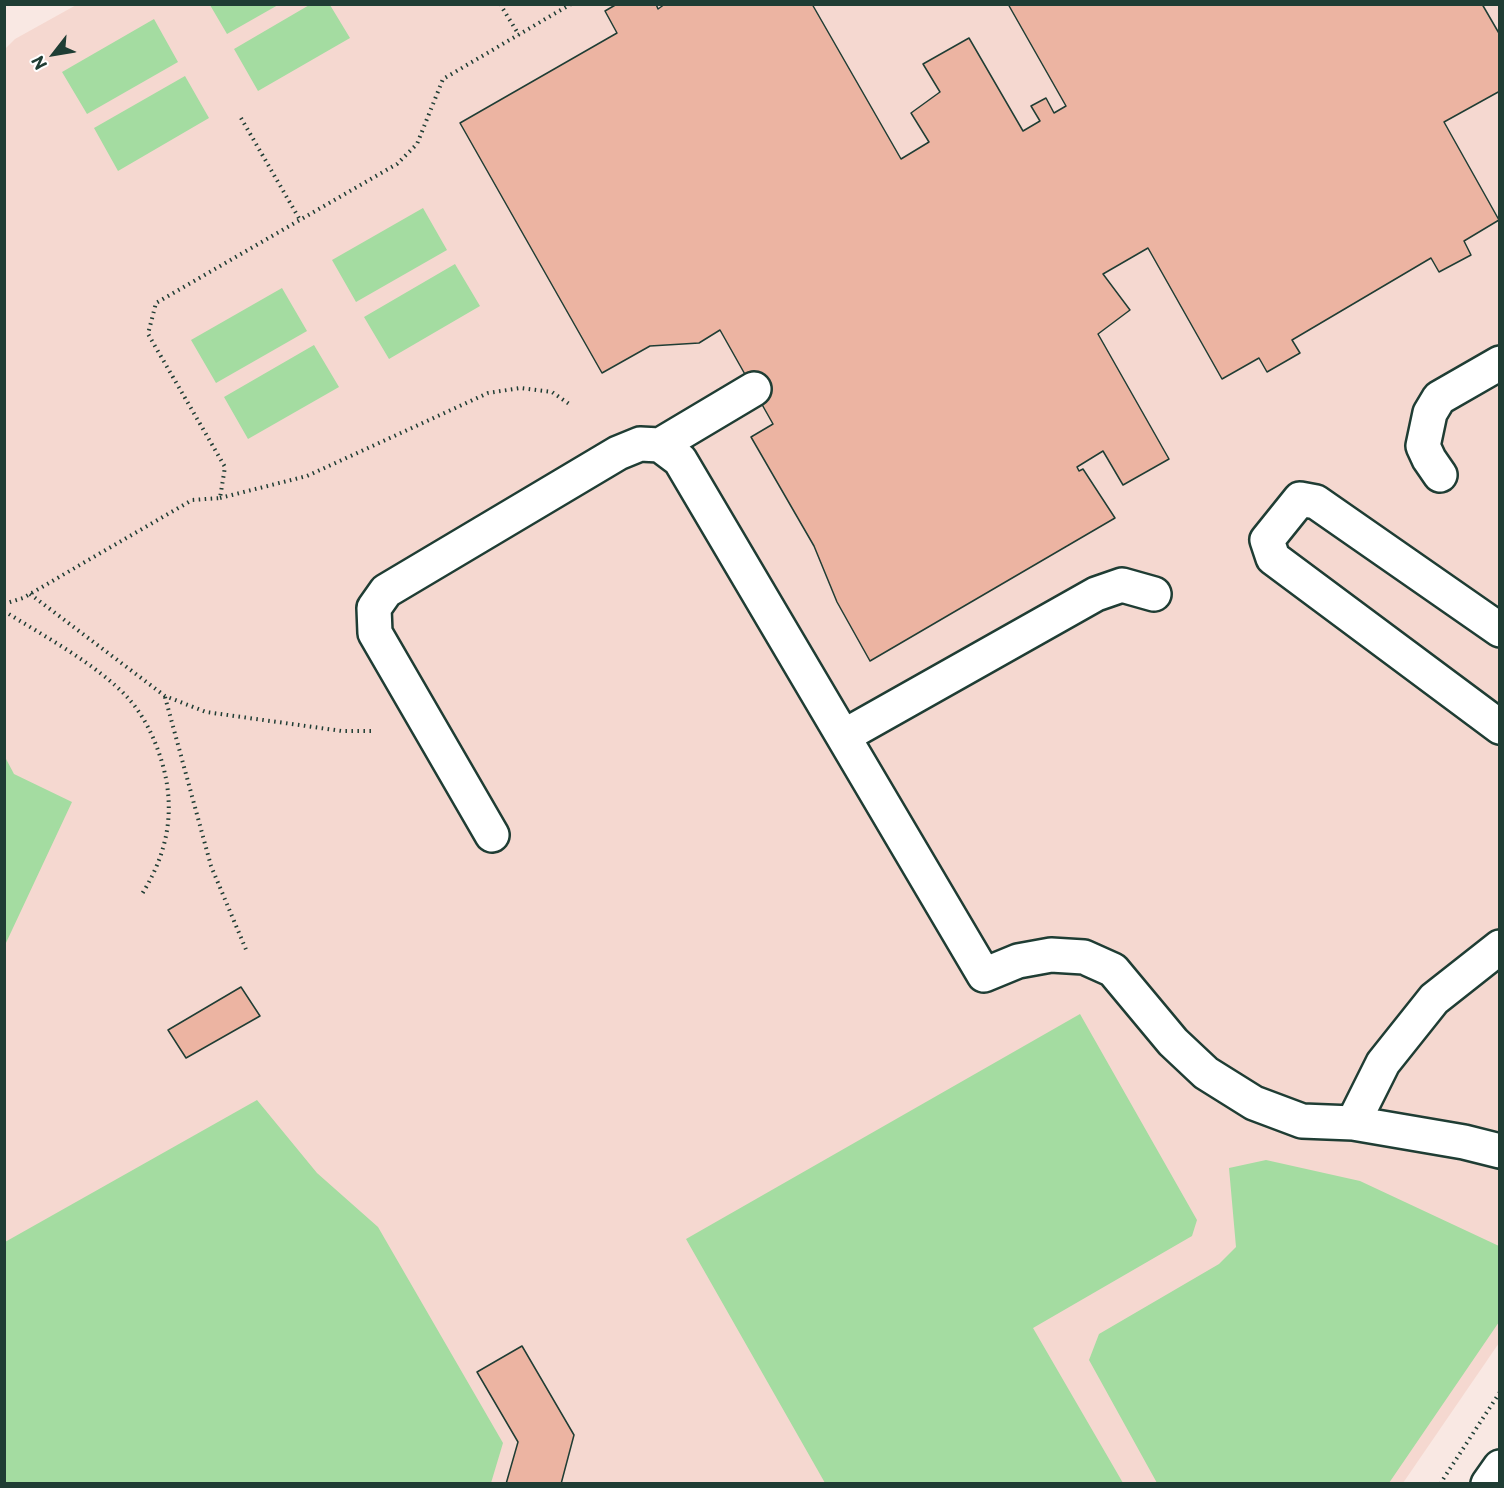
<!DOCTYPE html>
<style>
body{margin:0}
#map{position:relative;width:1504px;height:1488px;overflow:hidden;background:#f9e8e3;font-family:"Playpen Sans",sans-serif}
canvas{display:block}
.frame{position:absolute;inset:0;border:6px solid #1f3d34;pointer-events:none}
.north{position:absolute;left:24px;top:24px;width:60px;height:60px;-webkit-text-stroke:4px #fff;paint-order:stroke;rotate:239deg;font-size:16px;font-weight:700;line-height:24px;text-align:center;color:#1f3d34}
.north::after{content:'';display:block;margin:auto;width:21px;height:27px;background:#1f3d34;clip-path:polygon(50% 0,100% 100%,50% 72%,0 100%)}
</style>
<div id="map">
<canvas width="1504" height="1488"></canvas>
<div class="frame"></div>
<div class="north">N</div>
</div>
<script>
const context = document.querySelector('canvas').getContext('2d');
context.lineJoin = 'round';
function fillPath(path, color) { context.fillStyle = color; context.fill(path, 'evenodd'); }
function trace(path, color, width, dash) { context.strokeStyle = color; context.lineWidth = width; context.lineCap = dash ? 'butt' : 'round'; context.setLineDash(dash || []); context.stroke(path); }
fillPath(new Path2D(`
 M78,4L1499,5V1343L1403,1483L5,1484V49L15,39Z`), '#f5d8d0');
fillPath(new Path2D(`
 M311,4L330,5L350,38L258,91L234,49Z
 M210,5H278L227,34Z
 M154,19L178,62L87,114L62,72Z
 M185,76L209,118L118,171L94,128Z
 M423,208L447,250L356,302L332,260Z
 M455,264L480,306L389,359L364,317Z
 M282,288L307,331L216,383L191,340Z
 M314,345L339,387L248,439L224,397Z
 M5,757L14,774L72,802L5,945Z
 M1080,1014L1197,1220L1192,1236L1033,1328L1123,1483H825L686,1239Z
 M257,1100L317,1173L378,1227L503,1443L491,1483H5V1242Z
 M1266,1160L1360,1181L1499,1246V1322L1389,1483H1157L1089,1360L1099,1334L1219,1264L1236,1247L1229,1168Z`), '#a4dca1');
const building = new Path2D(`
 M617,4H656L658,9L665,4H812L901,159L929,142L911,113L940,92L923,64L969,38L1023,131L1040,121L1031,106L1046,98L1054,113L1066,106L1008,4H1482L1500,35V91L1444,122L1499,220L1464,241L1471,255L1439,272L1431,258L1292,340L1300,353L1267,372L1259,358L1222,379L1148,248L1103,274L1130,310L1098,334L1169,459L1123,485L1103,451L1077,467L1079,471L1083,469L1115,518L870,661L837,602L814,546L751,437L773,424L720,330L699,343L650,346L602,373L460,123L617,33L605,11Z
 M241,987L260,1016L186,1058L168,1030Z
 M522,1346L574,1435L561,1484H506L518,1442L477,1372Z`);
fillPath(building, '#ecb4a2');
trace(building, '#1f3d34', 1.5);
const minor = new Path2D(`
 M660,445L754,389
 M1440,475L1429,459L1423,446L1430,413L1439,398L1500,363
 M1500,630L1316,502L1300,499L1267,540L1273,558L1500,727
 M844,736L1096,594L1122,585L1154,594
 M492,835L375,633L374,608L386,591L618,453L640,444L660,445L680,460L984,975L1018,961L1051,955L1084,957L1113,970L1173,1042L1206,1073L1254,1103L1302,1121L1353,1123L1464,1142L1500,1151
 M1353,1123L1383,1063L1434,999L1500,947`);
const major = new Path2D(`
 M1488,1484L1500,1467`);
trace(minor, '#1f3d34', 38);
trace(major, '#1f3d34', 38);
trace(new Path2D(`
 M500,4L519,35
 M241,118L300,220
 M220,498L307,476L488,393L520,388L552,392L572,406
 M30,594L165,696L206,712L342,731H375
 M4,604L23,598L192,500L220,498L225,467L148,334L156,303L397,164L417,144L443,79L571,4
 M4,611C42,635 98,665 128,698C140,711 150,729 156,745C177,798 172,846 142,894
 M165,697L211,866L247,952
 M1440,1484L1500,1392`), '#1f3d34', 4, [1.5, 4.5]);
trace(minor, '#fff', 33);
trace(major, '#fff', 33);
</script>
